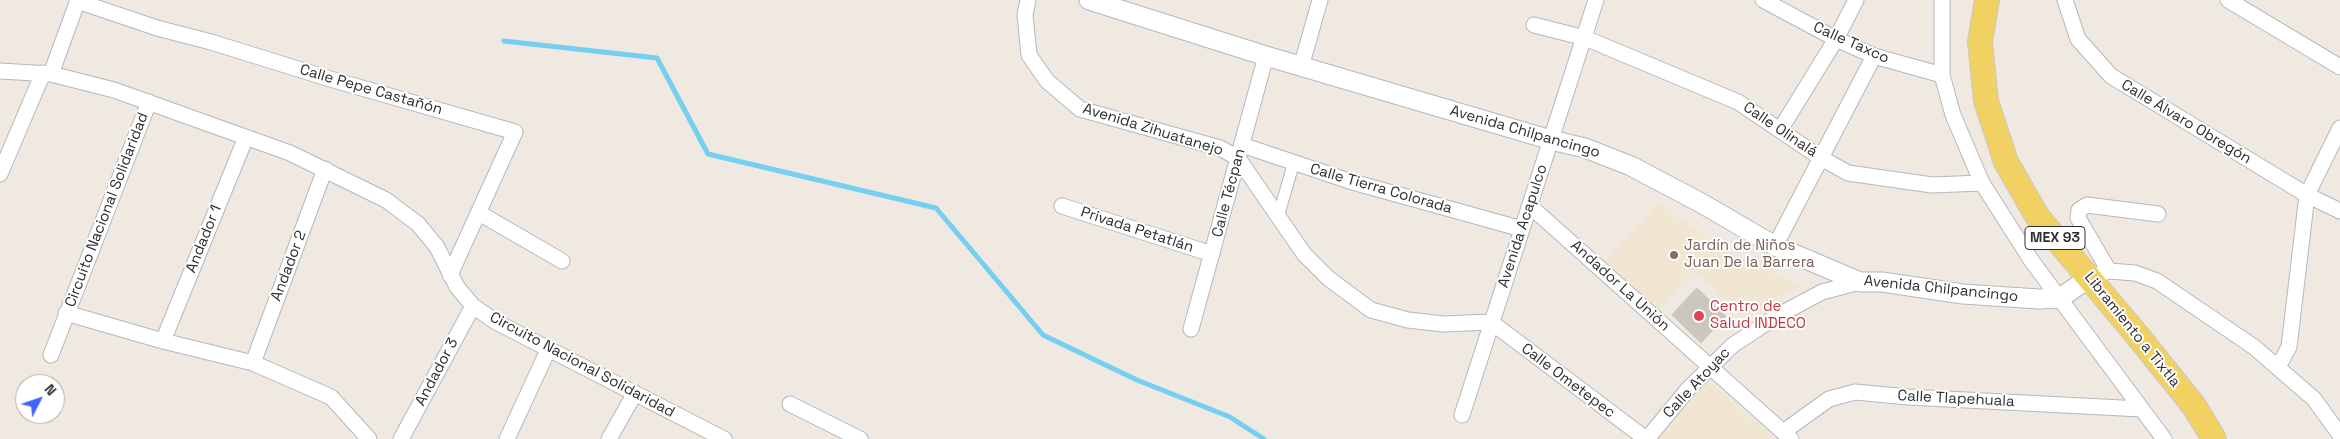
<!DOCTYPE html>
<meta charset="utf-8">
<style>
body{margin:0}
#map{position:relative;width:2340px;height:439px;overflow:hidden;background:#efe9e1;font-family:"Space Grotesk",sans-serif}
canvas{display:block}
.north{position:absolute;left:15px;top:374px;width:50px;height:50px;box-sizing:border-box;background:#fff;border:1px solid #ababab;border-radius:50%;rotate:49deg;font-size:14px;font-weight:700;line-height:20px;text-align:center;color:#2e2e2e}
.north::after{content:'';display:block;margin:auto;width:18px;height:22px;background:#4264fb;clip-path:polygon(50% 0,100% 100%,50% 72%,0 100%)}
</style>
<div id="map">
<canvas width="2340" height="439"></canvas>
<div class="north">N</div>
</div>
<script>
const context = document.querySelector('canvas').getContext('2d');
context.lineJoin = 'round';
function fillPath(path, color) { context.fillStyle = color; context.fill(path, 'evenodd'); }
function trace(path, color, width, dash) { context.strokeStyle = color; context.lineWidth = width; context.lineCap = dash ? 'butt' : 'round'; context.setLineDash(dash || []); context.stroke(path); }
function drawText(font, color, halo, rows, align = 'center') {
  context.font = font + ' "Space Grotesk",sans-serif'; context.lineWidth = 4; context.setLineDash([]); context.textBaseline = 'middle'; context.strokeStyle = halo; context.fillStyle = color; for (const [text, x, y, turn = 0] of rows) {
    context.save(); context.translate(x, y); context.rotate((+turn || 0) * Math.PI / 180); context.textAlign = isNaN(turn) ? turn : align; if (halo) context.strokeText(text, 0, 0); context.fillText(text, 0, 0); context.restore();
  }
}
fillPath(new Path2D(`
 M1659,203L1721,248L1802,286L1743,316L1694,271L1659,309L1604,262Z
 M1707,379L1776,439H1655Z`), '#f0e6d1');
trace(new Path2D(`
 M504,41L657,58L708,154L936,208L1043,335L1137,380L1230,417L1264,439`), '#75cff0', 5);
const building = new Path2D(`
 M1697,288L1726,316L1701,343L1672,315Z`);
fillPath(building, '#cbc7bf');
trace(building, '#cbc5ba', 1);
const pedestrian = new Path2D(`
 M1278,217L1294,162`);
const minor = new Path2D(`
 M1028,0L1025,15L1029,55L1047,81L1080,109L1220,148L1238,158L1304,254L1328,278L1371,310L1408,320L1444,324L1491,322L1646,439
 M1763,0L1836,39L1874,56L1942,75
 M1942,0V75L1953,115L1982,183L2031,260L2164,439
 M2065,0L2078,39L2111,76L2307,195L2340,211
 M2228,0L2340,67
 M77,1L157,28L211,42L327,78L515,132L450,275
 M1534,25L1585,38L1738,102L1821,158L1848,173L1932,185L1982,183
 M1301,67L1320,0
 M0,71L51,74L114,90L290,153L386,200L418,224L437,247L457,287L473,306L496,322L724,439
 M51,74L78,0
 M1780,130L1836,39L1856,0
 M1242,145L1349,181L1522,229
 M0,174L43,73
 M1062,206L1212,254
 M1530,206L1791,439
 M479,213L562,261
 M1775,246L1874,56
 M2109,271L2078,218L2079,210L2087,205L2158,214
 M2089,278L2109,271L2135,273L2157,281L2254,347L2314,399L2340,435
 M66,313L163,341L253,363L331,397L369,439
 M1191,329L1266,56
 M163,341L246,137
 M51,355L149,102
 M253,363L325,169
 M2278,367L2289,347L2307,195L2340,128
 M790,404L860,439
 M1462,415L1596,0
 M1783,432L1829,399L1855,392L1908,397L2141,409
 M401,439L473,306
 M507,439L549,348
 M609,439L635,393
 M1647,439L1689,388L1733,345L1777,316L1822,292L1860,282`);
const tertiary = new Path2D(`
 M1089,0L1266,56L1551,140L1585,148L1631,166L1701,203L1775,246L1860,282H1882L1963,294L2039,299L2060,298L2089,278`);
const primary = new Path2D(`
 M1987,0L1980,42L1986,101L2006,162L2037,216L2137,335L2194,406L2214,439`);
trace(pedestrian, '#b4b7c1', 13);
trace(minor, '#b4b7c1', 17);
trace(tertiary, '#b4b7c1', 21);
trace(primary, '#c9c9c9', 26);
trace(pedestrian, '#fff', 11);
trace(minor, '#fff', 15);
trace(tertiary, '#fff', 19);
trace(primary, '#f2d163', 24);
for (const [x, y, r, color] of [
 [1674,255,5,"#8d6e63"],
 [1699,316,6,"#e0444e"]
]) { const dot = new Path2D(); dot.arc(x, y, r, 0, 2 * Math.PI); context.fillStyle = color; context.fill(dot); trace(dot, '#fff', 2); }
for (const [x, y, w] of [
 [2055,238,60]
]) { const box = new Path2D(); box.roundRect(x - w / 2, y - 11.5, w, 23, 4); context.fillStyle = '#fff'; context.fill(box); trace(box, '#2e2e2e', 1); }
drawText('bold 14px', '#2e2e2e', null, [
 ["MEX 93",2055,238]
]);
drawText('15px', '#2e2e2e', '#fff', [
 ["Calle Taxco",1851,43,24],
 ["Calle Pepe Castañón",371,90,16],
 ["Calle Álvaro Obregón",2186,122,31],
 ["Avenida Zihuatanejo",1153,130,17],
 ["Calle Olinalá",1780,130,34],
 ["Avenida Chilpancingo",1525,132,16],
 ["Calle Tierra Colorada",1381,189,16],
 ["Calle Técpan",1229,193,-75],
 ["Circuito Nacional Solidaridad",107,210,-69],
 ["Avenida Acapulco",1523,226,-72],
 ["Privada Petatlán",1137,230,18],
 ["Andador 1",204,239,-68],
 ["Andador 2",289,266,-69],
 ["Andador La Unión",1620,286,42],
 ["Avenida Chilpancingo",1941,289,6],
 ["Libramiento a Tixtla",2132,330,51],
 ["Circuito Nacional Solidaridad",582,365,28],
 ["Andador 3",437,372,-62],
 ["Calle Ometepec",1568,381,37],
 ["Calle Atoyac",1697,383,-47],
 ["Calle Tlapehuala",1956,399,3]
]);
drawText('15px', '#785e54', '#fff', [
 ["Jardín de Niños",1684,246],
 ["Juan De la Barrera",1684,263]
], 'left');
drawText('15px', '#be3a42', '#fff', [
 ["Centro de",1710,307],
 ["Salud INDECO",1710,324]
], 'left');
</script>
